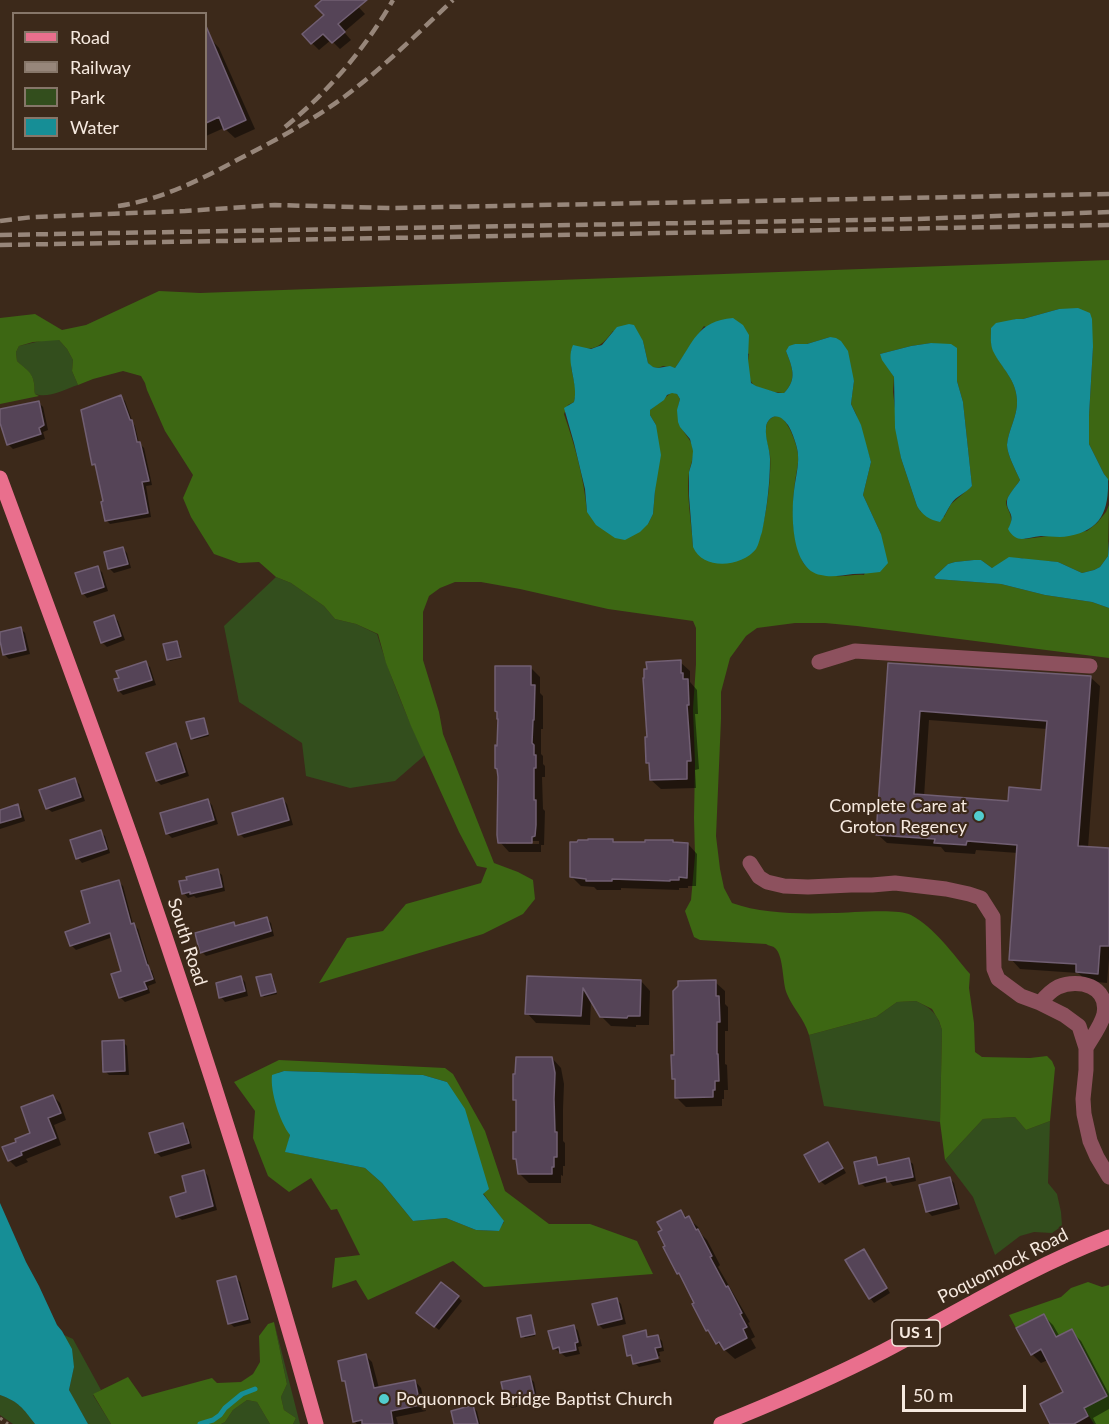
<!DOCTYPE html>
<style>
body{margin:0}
#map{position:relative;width:1109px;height:1424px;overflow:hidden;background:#3c291a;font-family:Lato,sans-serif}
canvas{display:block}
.legend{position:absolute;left:12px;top:12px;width:195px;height:138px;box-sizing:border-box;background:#3c291a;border:2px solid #867669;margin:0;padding:8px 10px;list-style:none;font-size:18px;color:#f6e9df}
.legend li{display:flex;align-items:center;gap:12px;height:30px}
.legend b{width:30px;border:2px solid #867669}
.scale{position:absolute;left:902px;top:1385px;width:124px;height:27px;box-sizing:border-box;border:3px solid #f6e9df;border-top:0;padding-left:8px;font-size:18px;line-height:21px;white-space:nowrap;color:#f6e9df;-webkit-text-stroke:4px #3c291a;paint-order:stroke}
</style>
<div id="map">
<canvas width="1109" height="1424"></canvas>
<ul class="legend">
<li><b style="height:8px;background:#e96f8d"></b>Road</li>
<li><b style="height:8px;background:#97867a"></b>Railway</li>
<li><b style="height:16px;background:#334e1d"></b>Park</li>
<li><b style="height:16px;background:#168e96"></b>Water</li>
</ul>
<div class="scale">50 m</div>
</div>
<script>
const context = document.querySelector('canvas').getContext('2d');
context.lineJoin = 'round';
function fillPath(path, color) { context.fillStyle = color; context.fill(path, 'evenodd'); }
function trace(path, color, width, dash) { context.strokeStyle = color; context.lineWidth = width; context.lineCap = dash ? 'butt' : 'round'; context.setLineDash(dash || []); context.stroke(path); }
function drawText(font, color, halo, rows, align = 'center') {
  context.font = font + ' Lato,sans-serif'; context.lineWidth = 4.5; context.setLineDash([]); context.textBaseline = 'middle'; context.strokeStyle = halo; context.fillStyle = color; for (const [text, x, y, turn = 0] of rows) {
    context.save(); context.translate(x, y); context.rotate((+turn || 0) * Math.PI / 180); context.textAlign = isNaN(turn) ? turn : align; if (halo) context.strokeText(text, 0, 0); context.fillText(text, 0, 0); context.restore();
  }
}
fillPath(new Path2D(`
 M45,340H59L67,349L73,360L72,371L78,385C65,389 48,399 35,394C34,390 35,386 34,383C33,373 24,368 17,361L16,352L19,346Z
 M276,577L291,583L324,606L335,619L356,624L377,634C390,676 406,716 425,755L395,781L350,788L306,776L302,743L239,702L224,626Z
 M916,1001C932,1009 937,1013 942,1030L940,1122L824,1106L809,1035L876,1017L897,1002Z
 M1015,1117L1026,1130L1050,1121L1048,1183L1057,1194L1061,1212L1062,1226L1052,1233L1034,1232L1020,1236L995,1255L973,1197L945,1160L983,1119Z
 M274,1322L300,1424H293L296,1418L284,1410L281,1397L287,1384Z
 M64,1335L73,1339L101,1390L93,1395L111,1424H88L71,1395L69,1390L74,1367Z
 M0,1395C19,1402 24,1408 35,1424H13L0,1415Z
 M247,1400L257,1402L270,1424H221L225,1422L233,1410Z`), '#334e1d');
fillPath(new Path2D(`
 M1109,260V481L1104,474L1089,444V416L1093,347L1059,309L1023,319H1016L991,328C991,336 990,344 994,351C1002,369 1016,379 1017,400C1018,416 1008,430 1007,445C1007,454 1016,471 1020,480C1017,485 1006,498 1006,503C1007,510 1012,513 1011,523L1025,539L1087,531L1097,523L1106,512L1109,505L1108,556L1100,567L1094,570L1082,573L1058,562L1027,560L1021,558L992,568L981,560H974L955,562L948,564L934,577L937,579L1001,584L1045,595L1092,602L1109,608V658L857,626L825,623H795L757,628L746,636L730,658L721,692V719L716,836L720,869L724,888L732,903C762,914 801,914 833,913C850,913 898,908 911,915C934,927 953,954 970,974L969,988L974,1023L975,1052L982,1057L1030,1058L1047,1056L1052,1061L1055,1068L1050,1121L1026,1130L1015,1117L983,1119L945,1160L940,1122L942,1030L939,1021L932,1009L916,1001L897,1002L876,1017L809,1035C804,1018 793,1009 787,994C782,982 784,956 775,948C773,946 769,946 766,944L700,940L694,937L685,911L691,900L695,856L694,818L695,764L693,709L696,664V628L693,621L608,609L520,589L481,582H455L440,588L429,596L423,612V660L439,712L443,734L494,863L518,872L533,880L535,899L523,914L483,934L319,983L347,938L383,931L406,904L481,883L487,868L477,866L459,832L411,726L386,663L378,634L356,624L335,619L324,606L291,583L276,577L259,562L239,563L214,554L191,517L183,498L193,475L165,431L147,390L145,383L141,376L123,371L93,379L78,385L72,371L73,360L67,349L59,340L33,342L19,346L16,352L17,361C24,368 33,372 34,383C35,387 34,390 35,394L39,396L0,404V318L35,314L62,330L86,325L159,291L200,293ZM704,326L749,354C747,361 747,376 752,383C756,389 777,393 784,393C798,379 792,367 786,351L795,344H807L830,337L854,381L851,404L856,414L871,462L863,495L881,534L864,575C855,574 843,577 836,576C833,576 808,568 806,566C803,564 801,558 800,554C791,532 792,505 795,482C796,474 799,463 798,455C798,446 787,417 778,416C771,416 766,422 766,428C765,438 768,446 770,455C772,474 765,539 752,553L693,547C692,526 686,493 689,473C690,465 694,459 693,450C692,440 687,438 683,430C677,420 677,409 680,399L677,394L672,392L650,410V415L656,425L655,491L653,514L648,524L587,512C584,478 575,446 564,414L568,405L574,402L576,391L571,367V350C594,348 598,351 613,331L643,341L648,363L652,367L658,368L663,366L675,368ZM931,343L956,348L957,381L963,402L972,486L951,504L944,517L921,512L917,506L901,458L893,392L894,377L880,354L911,346Z
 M279,1060L445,1068L453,1074L485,1131L505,1191L549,1224H590L637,1241L653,1274L484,1287L453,1261L368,1300L356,1280L332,1288L335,1258L360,1255L337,1209L331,1210L311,1178L289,1192L268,1176L253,1138L255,1111L234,1082ZM284,1071L423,1075L447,1082L483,1193L504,1222L498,1231L476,1230L446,1218L413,1221L382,1183L365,1168L286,1152L290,1135L278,1073Z
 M1088,1282L1102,1287L1109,1285V1424H1094L1084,1408L1107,1396L1056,1337L1044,1314L1016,1328L1009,1315L1061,1297L1071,1288Z
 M274,1322L287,1384L281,1397L284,1410L296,1418L293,1424H270L257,1402L247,1400L233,1410L225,1422L221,1424H111L93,1394L128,1377L142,1397L212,1378L217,1383L241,1382L253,1374L260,1362L259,1336L268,1324Z`), '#3d6713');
fillPath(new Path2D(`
 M1078,308L1090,313L1092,319L1093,347L1089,416V444L1104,474L1108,479C1109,511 1101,530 1069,536C1060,538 1050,536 1041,536C1026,537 1017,545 1008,529C1017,513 1006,513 1007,501C1007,496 1017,485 1020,480C1016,471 1007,454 1007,445C1008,430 1018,416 1017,400C1016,379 1002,369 993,351C990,344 991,336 991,328L996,323L1016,319H1023L1059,309Z
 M733,318L743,325L749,335L748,359L751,383L756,386L778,393H784C798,379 792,367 786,351L789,346L795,344H807L830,337L836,338L841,341L848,351L854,381L851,404L861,425L871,462L863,495L881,534L888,563L880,572C871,573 862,574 853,574C842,575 832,578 821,575C791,570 791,514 794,491C795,480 799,466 798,455C798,448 792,431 788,425C784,420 780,415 773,417C769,419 766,423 766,428C765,439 770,449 770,459C770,483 767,508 762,532C760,537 759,544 756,549C742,567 703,571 693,547L689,496V472L692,462L693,451L690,439L680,427L678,422L677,410L680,399L677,394L672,393L667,395L664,400L650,410V415L656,425L661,455L655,491L653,514L648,524L640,532L625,540L615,538L596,525L587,512L585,489L574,443L564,408L574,402C579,384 565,362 573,345L591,349L602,345L617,327L629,324L634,325L643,341L648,363L653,367L658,368L670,366L675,368C694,342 697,321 733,318Z
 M931,343L951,344L957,348V381L963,402L972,486C966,493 956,496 951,504C947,510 945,516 940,522C930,520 922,515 917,506L901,458L895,428L894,377L882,360L880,354L911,346Z
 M1109,541V608L1092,602L1045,595L1001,584L936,579L934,577L948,564L955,562L974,560H981L992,568L1009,557L1058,562L1082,573L1094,570L1100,567L1108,556Z
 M284,1071L423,1075L447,1082L465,1109L489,1189L483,1194L504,1221L499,1231L476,1230L446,1218L413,1221L382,1183L365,1168L285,1152L290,1135C280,1122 270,1092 272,1075Z
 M0,1203L26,1262L39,1286L57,1325L62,1331L72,1349L74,1367L69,1390L88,1424H35C23,1408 19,1402 0,1395Z`), '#168e96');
fillPath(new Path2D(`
 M324,0H352L365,14L344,32L351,40L340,49L331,40L319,50L312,43L326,16Z
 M210,38L219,48L255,129L235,138L224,128L206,136V40Z
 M121,397L125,401L133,423L135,426L139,443L144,448L152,485L146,486L151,517L110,524L106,520L105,503L98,468L94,464Z
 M39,403L43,407L48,430L43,432L45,439L13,449L8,444L0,417V411Z
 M123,549L127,553L131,568L114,573L109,568Z
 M97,568L102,572L108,591L87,598L83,593Z
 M114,616L118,621L125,640L107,647L102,642Z
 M21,629L25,633L30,654L9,659L4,654L0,634Z
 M177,643L179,644L182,658L170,661L168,659Z
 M680,662L690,671V682L697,690L698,714H695L699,769L695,770L696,788L661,789L651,780V766L647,762Z
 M146,663L150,667L156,685L123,695L119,691Z
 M889,664L1090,677L1100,686L1088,848L1109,849V958L1107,983L1087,981L1078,973L1020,969L1011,959L1018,853L976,850L975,854L945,852L941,847L887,843L877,834ZM929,720L1047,729L1042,791L1010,803L924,797Z
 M531,668L540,677V693L543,696V729H541V754L543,756V764L545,766V777H542L543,809L545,811L544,845H541V852H509L500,842L499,747ZM506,841H539V844H506Z
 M203,719L205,721L209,736L194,740L192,738Z
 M176,745L180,749L189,776L161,785L157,781Z
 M74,779L79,784L85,801L52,812L47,808Z
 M207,800L212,805L218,824L172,838L167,833Z
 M283,800L287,804L293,825L244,838L240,834Z
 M17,806L22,811L25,821L0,829V811Z
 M100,832L105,836L110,853L82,863L78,858Z
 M613,841L615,843L688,844L697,854L696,886H688V888H679V890L621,888V890H597L594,887L581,886L571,876Z
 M217,871L222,875L225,891L196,898L194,896L188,898L184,893Z
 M118,882L123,886L133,924L138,929L150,969L152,971L156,983L148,986L150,993L125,1002L120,997L123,972L113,937L76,950L72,946L67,932L92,924Z
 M266,918L271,923L274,936L206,956L202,952L233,923L237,927Z
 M271,975L273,977L277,994L264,997L262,995Z
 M528,977L641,981L650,991L649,1025H636V1027L611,1026L601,1016L591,1000L590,1025L536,1023L527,1013Z
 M241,978L245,982L248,996L225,1002L221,997Z
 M715,982L725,991V1004L728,1007V1031H725V1064L727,1065L728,1090H724V1099H722V1106L686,1107L676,1097V1082L673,1079L675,1056Z
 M123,1042L127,1046L129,1075H109L105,1071Z
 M552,1058L561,1068L564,1084L563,1109V1141L565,1143V1166H563V1176L561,1175V1183H529L519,1173L518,1161L514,1158L517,1133L518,1102L515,1099Z
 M53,1096L60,1103L66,1120L54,1125L61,1145L26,1159L28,1162L16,1167L9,1160L32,1134Z
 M182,1125L187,1129L192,1148L161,1157L157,1153L151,1134Z
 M827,1144L832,1148L846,1173L825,1185L820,1181Z
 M875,1159L879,1163L880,1166L908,1160L913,1164L916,1181L893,1186L889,1181L865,1187L861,1183Z
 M204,1171L208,1176L217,1210L182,1220L177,1216L188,1193Z
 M950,1179L954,1183L960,1209L932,1216L927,1211Z
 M680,1211L698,1227L702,1235L707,1240L720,1265L718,1267L750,1322L748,1323L755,1337L751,1339L756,1348L735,1359L717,1343L713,1336L708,1330L696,1303L683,1278L678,1273Z
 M864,1251L868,1255L890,1293L874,1303L870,1298Z
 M236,1278L240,1282L251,1323L234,1327L230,1323Z
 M458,1297L462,1301L439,1330L423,1317Z
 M617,1300L621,1304L626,1324L603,1329L599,1325Z
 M1044,1316L1053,1325L1060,1337L1071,1331L1081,1341L1109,1394V1409L1093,1418L1096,1424H1052L1065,1392L1048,1360L1041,1363L1032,1354Z
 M530,1317L532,1318L535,1336L525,1338L523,1336Z
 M574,1326L578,1331L582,1346L578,1347L580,1354L566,1357L554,1348Z
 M645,1332L650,1338L657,1336L662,1341L664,1351L659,1352L660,1356L636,1361V1364L629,1355Z
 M366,1356L372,1362L379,1388L415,1381L421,1388L426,1411L396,1417L398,1424H357L354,1421L347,1383L344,1380Z
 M660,1359L661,1362L639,1367L636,1364Z
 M529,1377L534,1382L538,1402L512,1408L507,1404Z
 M472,1407L477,1411L480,1424H456Z`), '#0007');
trace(new Path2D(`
 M200,1424L213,1420L220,1415L225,1408L242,1394L255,1389`), '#168e96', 5);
const building = new Path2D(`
 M322,0H367L338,24L345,32L332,43L323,34L311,44L302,34L324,15L315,6Z
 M206,26L246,120L224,130L219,117L206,123Z
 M121,395L130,420H132L137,442H140L149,481L142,482L148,513L105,521L101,502L103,501L95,464L92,465L81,410Z
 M39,401L44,425L39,428L41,434L7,445L0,423V409Z
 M123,547L128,564L108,569L104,552Z
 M98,566L104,587L82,594L75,573Z
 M114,615L121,636L101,643L94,622Z
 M21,627L26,650L3,655L0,641V632Z
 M177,641L181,657L167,660L163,644Z
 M681,660V673H683V679H688L689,705H687L691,761H687V779L650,780L649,763H646L645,737H647L643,678H644V669H647L646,662Z
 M146,661L152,680L118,691L114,679L119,678L116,671Z
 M888,663L1091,676L1078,846L1109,848V946H1100L1098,974L1076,972V964L1009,960L1017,845L967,841L966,845L934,843L935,839L876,835ZM920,711L1047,721L1041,790L1009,787L1008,801L914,794Z
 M495,666H531V685H535L534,720H533L532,743L534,745V755H536V768H534V800H536V825L535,836L532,837V843H498L497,835L498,777L497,769L495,768V745L497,746L498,719H497V712L495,711Z
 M204,718L208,734L191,739L186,722Z
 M176,743L185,772L156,781L146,753Z
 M75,778L81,797L46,809L39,790Z
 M283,798L289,820L238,835L232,813Z
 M208,799L214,820L166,834L160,813Z
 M18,804L21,817L0,823V810Z
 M101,830L107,849L76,859L70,840Z
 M588,839H613V842H645V840H673V842L688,843L687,878L679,877V880H670V881L612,879V881H586V879L570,877V842H577L578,840H588Z
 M218,869L222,887L190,894V892L182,894L179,881L187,880L186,877Z
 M119,880L131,924L134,923L147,965H148L153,979L144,982L147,989L119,998L111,974L121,971L110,933L70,946L65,932L90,923L81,891Z
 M267,917L271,931L200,953L195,933L234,922L235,926Z
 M271,974L276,992L261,996L256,977Z
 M241,976L245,991L219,998L216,983Z
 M527,976L641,980L640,1016H628L627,1018L600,1017L583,988L581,1016L525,1014Z
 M716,980V996H719L720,1022H717V1054H718L719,1081H715V1090H713V1097L675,1098V1079H672L671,1055H674L673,991L678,986V981Z
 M124,1040L125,1071L103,1072L102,1041Z
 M516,1057H552L555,1073L554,1099L555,1132H557V1157H554V1167H552V1174H518L516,1159H513V1132H516V1100H513V1074H515Z
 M53,1095L61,1113L48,1118L56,1138L21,1152L22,1155L8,1161L2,1147L16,1142L15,1139L30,1133L21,1107Z
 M183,1123L189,1143L155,1153L149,1133Z
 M828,1142L843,1168L819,1182L804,1155Z
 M876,1157L878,1165L909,1158L913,1177L887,1182L886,1177L859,1184L854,1162Z
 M204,1170L213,1206L176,1217L170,1197L186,1192L182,1176Z
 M950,1177L957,1204L926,1212L919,1185Z
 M681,1210L685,1218L689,1216L696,1230L698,1229L712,1256L710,1257L726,1287L728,1286L742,1313L740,1314L747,1327L743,1329L747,1338L724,1350L719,1342L716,1344L708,1330L706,1331L692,1304L694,1303L679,1273L677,1274L663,1247L665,1246L658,1232L662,1230L657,1222Z
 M864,1249L887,1288L869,1299L845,1260Z
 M236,1276L248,1319L228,1324L217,1281Z
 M441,1282L459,1296L434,1327L416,1313Z
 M617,1298L622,1319L598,1325L592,1304Z
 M1044,1314L1056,1337L1072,1329L1107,1396L1084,1408L1088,1416L1074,1424H1050L1040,1404L1063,1392L1041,1349L1031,1355L1016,1328Z
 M531,1315L535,1334L521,1337L517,1318Z
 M574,1325L578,1342L575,1343L576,1350L560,1353L559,1347L553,1349L548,1331Z
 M646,1330L647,1337L658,1335L661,1347L655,1348L658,1358L633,1364L631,1355L627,1356L623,1336Z
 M366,1354L374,1388L415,1380L420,1405L391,1411L393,1424H362V1420L353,1422L345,1381H342L338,1361Z
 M530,1376L535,1398L506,1405L501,1382Z
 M473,1405L478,1424H454L451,1411Z`);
fillPath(building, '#554457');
trace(building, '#715f73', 1.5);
trace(new Path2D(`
 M0,1418L8,1424`), '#857467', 3, [3, 4.5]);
trace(new Path2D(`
 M819,662L855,651L1090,666
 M750,863L759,877L767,882L784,886L808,887L851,885H872L895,883L946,889L969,894L981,898L993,917L994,969L998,979L1021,996L1040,1003L1064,1015L1079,1026L1086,1048V1070L1083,1099L1084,1114L1090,1141L1097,1157L1109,1177
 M1040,1003C1045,997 1050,991 1058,987C1079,978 1109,986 1104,1014C1101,1026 1092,1037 1086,1048`), '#8d515e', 15);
trace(new Path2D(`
 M0,478C47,605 94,732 139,860C203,1046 263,1234 316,1424
 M721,1424C776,1402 831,1378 884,1351C958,1312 1030,1267 1109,1237`), '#e96f8d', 15);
trace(new Path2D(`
 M285,127C329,91 365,49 393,0
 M118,206C160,200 200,180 237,160C274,141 310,122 344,97C383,68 418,33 453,0
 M0,221L33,217L185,211L275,205L391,208L1109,194
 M0,235L915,219L1109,212
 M0,245L1109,225`), '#97867a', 4.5, [12, 6]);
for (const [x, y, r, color] of [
 [979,816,6,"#52cdce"],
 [384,1399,6,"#52cdce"]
]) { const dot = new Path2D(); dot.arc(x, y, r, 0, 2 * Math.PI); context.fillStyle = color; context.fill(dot); trace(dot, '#3c291a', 2); }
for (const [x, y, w] of [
 [916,1333,48]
]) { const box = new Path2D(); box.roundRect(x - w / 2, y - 13, w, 26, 4.5); context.fillStyle = '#3c291a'; context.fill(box); trace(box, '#f6e9df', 1.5); }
drawText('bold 16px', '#f6e9df', null, [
 ["US 1",916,1333]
]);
drawText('18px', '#f6e9df', '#3c291a', [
 ["Complete Care at",967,806],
 ["Groton Regency",967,827],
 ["Poquonnock Bridge Baptist Church",396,1399,"left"]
], 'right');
drawText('18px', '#f6e9df', '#3c291a', [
 ["South Road",187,942,72],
 ["Poquonnock Road",1003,1266,-27]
]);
</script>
